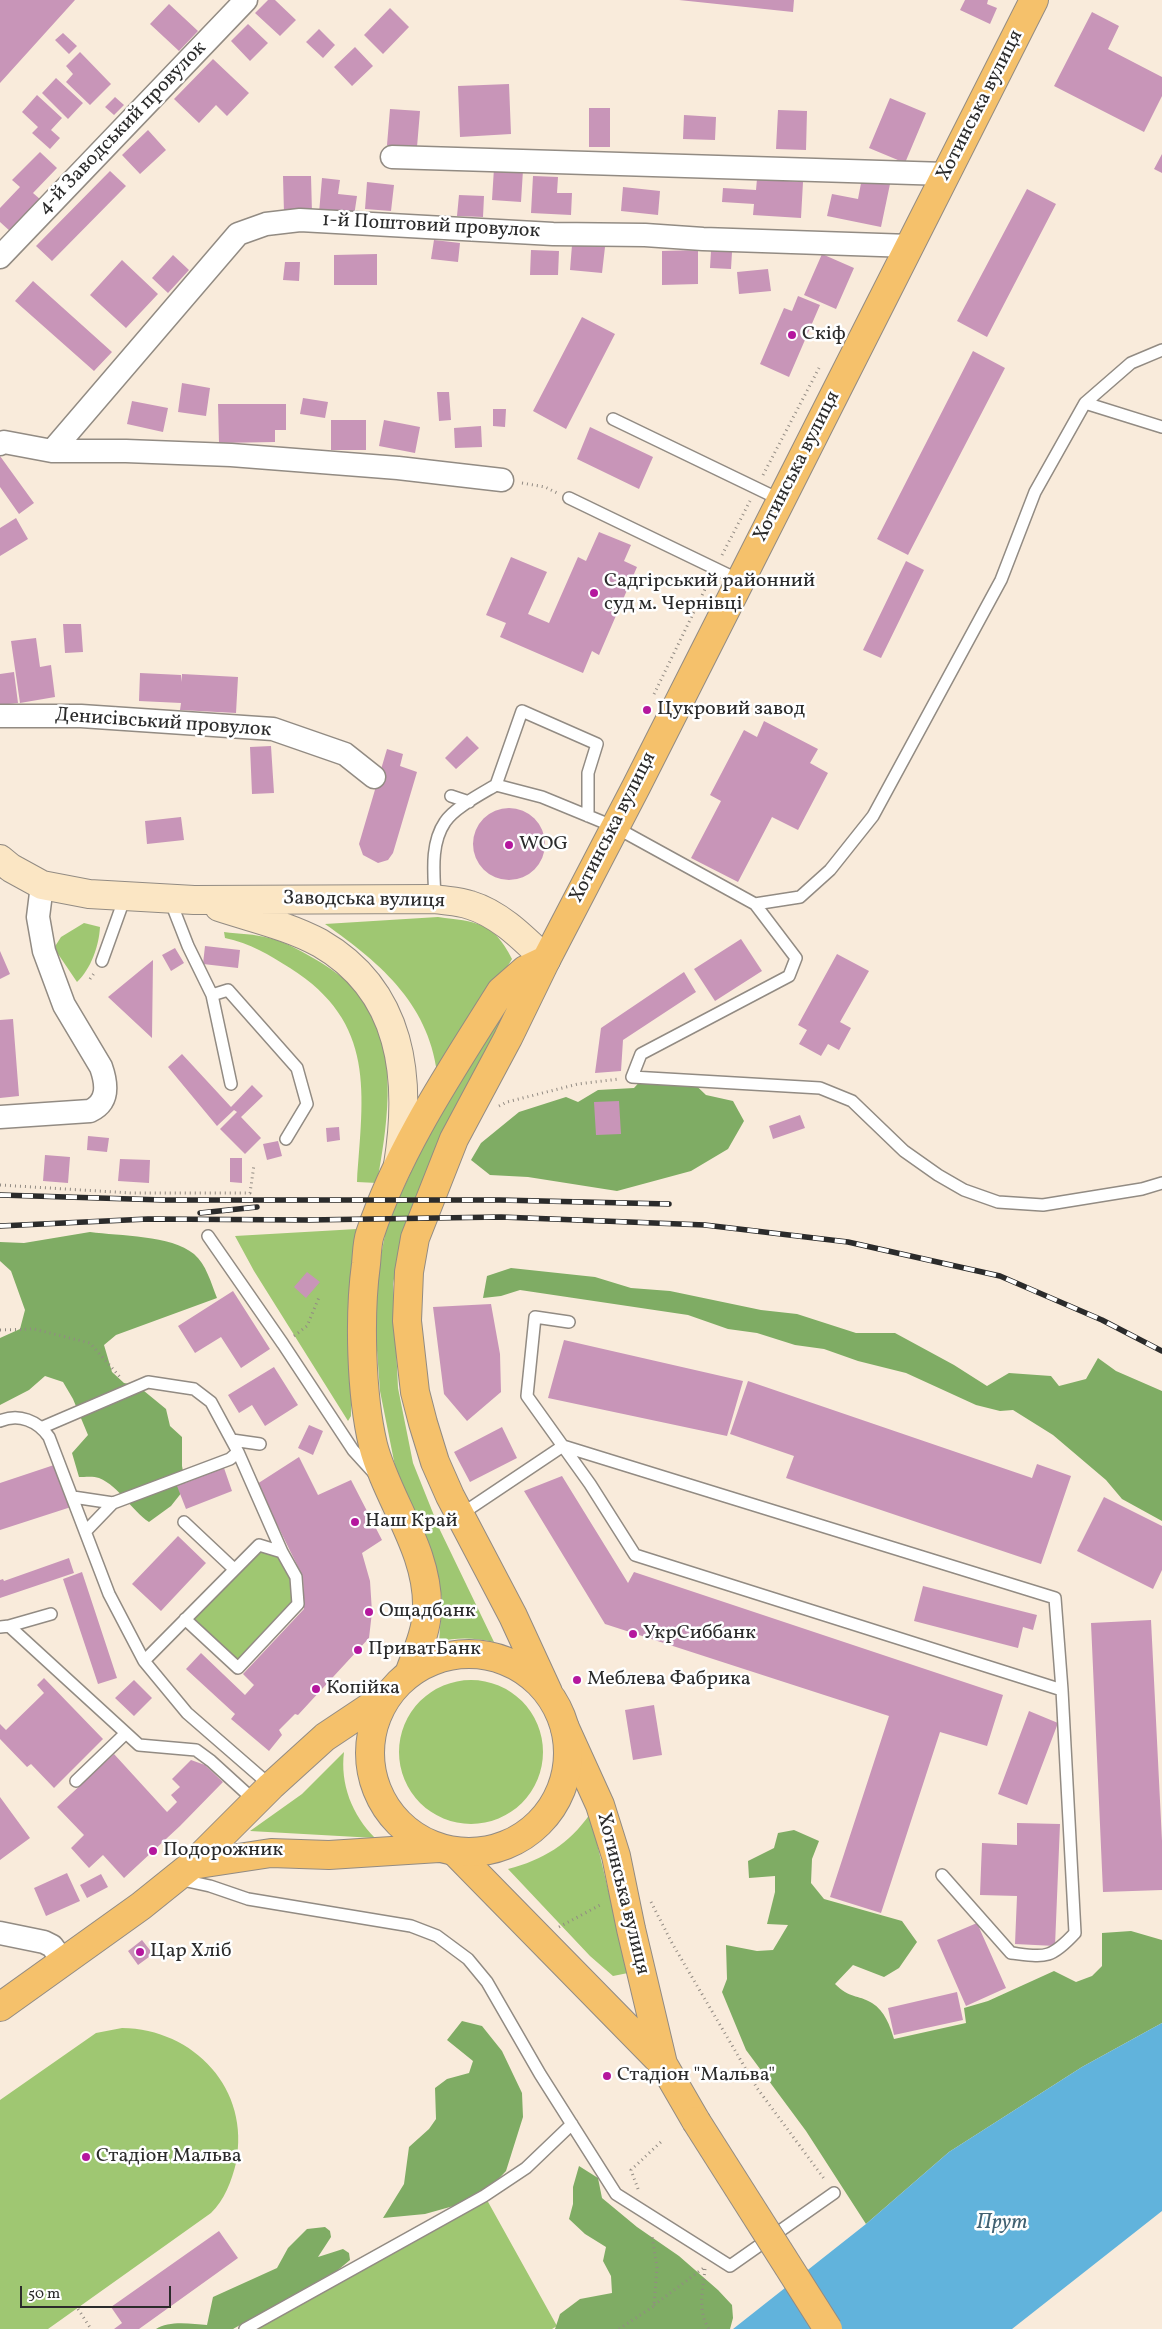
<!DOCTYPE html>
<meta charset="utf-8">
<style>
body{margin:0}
#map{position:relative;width:1162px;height:2329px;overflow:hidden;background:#f9ebdb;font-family:Vollkorn,serif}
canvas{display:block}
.scale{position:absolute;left:20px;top:2286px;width:151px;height:22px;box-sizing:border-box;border:2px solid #2b2b2b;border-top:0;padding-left:6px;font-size:15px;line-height:18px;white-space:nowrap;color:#2b2b2b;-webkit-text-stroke:4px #fff;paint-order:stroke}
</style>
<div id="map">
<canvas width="1162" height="2329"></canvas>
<div class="scale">50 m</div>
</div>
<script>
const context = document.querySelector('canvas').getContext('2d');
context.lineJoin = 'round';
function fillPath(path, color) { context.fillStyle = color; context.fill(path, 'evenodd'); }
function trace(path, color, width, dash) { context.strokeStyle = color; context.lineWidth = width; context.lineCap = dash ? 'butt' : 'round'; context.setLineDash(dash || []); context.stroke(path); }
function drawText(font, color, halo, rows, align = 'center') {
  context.font = font + ' Vollkorn,serif'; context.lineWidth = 5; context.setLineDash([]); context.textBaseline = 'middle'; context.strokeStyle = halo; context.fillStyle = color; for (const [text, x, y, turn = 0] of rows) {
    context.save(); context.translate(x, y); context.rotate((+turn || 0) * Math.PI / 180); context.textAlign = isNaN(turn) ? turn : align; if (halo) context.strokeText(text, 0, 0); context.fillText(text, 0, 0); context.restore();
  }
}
fillPath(new Path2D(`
 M438,917C476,922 493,921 512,959L438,1080C431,1006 383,965 325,924Z
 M84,923L100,927C99,946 91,969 77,982L54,948L61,937Z
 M224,932C239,934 255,934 269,938C287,942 304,953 320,962C339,974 363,991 372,1011C397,1064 387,1127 377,1183L357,1182C363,1093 377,1023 290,968C269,955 250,943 225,938Z
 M512,992L517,993L404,1227L393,1284L398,1388L413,1463L439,1528L494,1642C475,1638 457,1637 439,1642L442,1600L437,1573L395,1466L380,1391L375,1323V1287L387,1224L439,1112Z
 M357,1229L353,1252L351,1416L348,1421L254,1271L235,1236Z
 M260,1549L278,1556L292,1579L293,1602L237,1663L192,1619Z
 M399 1752a72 72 0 1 1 144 0a72 72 0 1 1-144 0Z
 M344,1752C340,1784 352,1815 375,1838L250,1831L302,1794Z
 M590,1814L628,1973L613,1976L590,1956L508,1869C543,1860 569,1844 590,1814Z
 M122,2028C194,2029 251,2089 236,2163C232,2180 224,2201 211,2213L48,2329H0V2100L96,2033Z
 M487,2200L557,2326L552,2329H255Z`), '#9fc772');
fillPath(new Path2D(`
 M664,1073L685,1075L706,1095L733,1101L744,1121L728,1149L691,1171L617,1191L528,1177L490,1175L471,1160L481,1143L519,1112L566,1097L578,1102L598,1090L634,1088L644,1077Z
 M90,1232C120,1236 171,1235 194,1254C206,1264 211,1283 217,1298L116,1335L104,1345L112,1372L124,1383L138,1386L166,1409L170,1426L182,1437V1466L186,1487L171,1506L149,1522C131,1510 120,1487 99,1478C94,1476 85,1477 79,1477L72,1453L88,1435L73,1399L63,1382L45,1376L29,1390L0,1405V1338L20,1329L25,1310L11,1271L0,1261V1242L24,1243Z
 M511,1268L595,1277L631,1288L670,1291L761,1310L797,1314L856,1333H895L954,1365L987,1386L1009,1373L1051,1376L1059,1386L1086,1379L1098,1358L1116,1371L1162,1391V1521L1122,1499L1106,1480L1053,1435L1013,1410L1000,1411L976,1405L906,1373L858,1361L824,1349L795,1345L757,1333L728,1329L688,1315L520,1290L501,1296L483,1298L487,1276Z
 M794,1830L819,1841L812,1859L811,1883L824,1899L902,1921L917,1942L899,1968L884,1977L853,1965L835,1984C850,1999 857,1994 872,2003C885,2011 890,2026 894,2039L966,2023L964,2008L988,2001L1054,1971L1076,1982L1092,1976L1102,1966V1933L1131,1931L1162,1940V2023L1082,2067L949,2152L866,2224L806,2131L746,2050L722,1992L727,1979L726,1945L757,1951L773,1950L788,1925L767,1924L775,1892V1876L749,1878L748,1861L774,1848L778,1833Z
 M462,2021L482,2026L502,2051L522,2093L523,2117L506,2171L491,2187L457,2205L425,2214L383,2218L404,2184L409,2147L429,2129L436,2119L435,2088L447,2079L469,2073L473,2061L447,2040Z
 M579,2166L598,2178L602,2198L637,2227L679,2256L718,2290L732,2305L733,2318L730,2329H555L560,2314L580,2299L612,2293L611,2276L603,2261L606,2247L585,2234L569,2219L573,2204V2187Z
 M325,2227L330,2231L331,2237L318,2257L343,2249L349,2253L350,2260L338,2270L233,2329H156C169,2320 193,2324 207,2325L213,2297L277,2268L288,2248L307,2229Z`), '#7fac64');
fillPath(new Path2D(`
 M1162,2023V2211L1012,2329H733L866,2224L949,2152L1082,2067Z`), '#61b3dc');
fillPath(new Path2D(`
 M0,0H75L0,83Z
 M268,0H275L296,20L280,36L255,13Z
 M679,0H794L793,12Z
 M965,0H988L987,4L997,8L990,24L960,10Z
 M169,4L198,31L179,51L150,24Z
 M390,8L409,27L383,54L364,35Z
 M1092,12L1119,26L1108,49L1162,77V96L1144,132L1054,86Z
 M248,24L268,43L250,61L231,41Z
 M319,29L335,45L323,58L306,42Z
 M63,33L77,46L69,54L55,40Z
 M355,47L373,66L352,86L334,67Z
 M80,52L111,84L90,105L66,82L73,74L66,66Z
 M213,59L249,93L227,116L216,105L199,123L174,99Z
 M56,78L83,103L68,119L42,93Z
 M509,84L511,134L460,137L458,86Z
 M37,95L62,118L51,130L60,138L50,149L32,133L38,127L22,112Z
 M115,97L124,105L114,115L105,107Z
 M890,98L926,113L905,163L869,148Z
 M589,108H610V147H589Z
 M390,109L420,111L417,147L387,145Z
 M778,110L807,111L806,150L776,149Z
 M684,115L716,117L715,140L683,139Z
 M148,130L166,150L140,174L122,155Z
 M40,152L57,168L33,193L41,200L11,232L0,222V208L20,187L12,180Z
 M1162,154V173L1154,169Z
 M494,168L523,170L521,202L492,200Z
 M110,171L126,186L52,261L36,246Z
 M283,176H311L312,213H284Z
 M533,176L558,177L557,193H572L571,215L531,213Z
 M322,178L340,180L338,194L357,196L354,216L319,213Z
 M862,178L890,184L881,227L827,216L832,194L858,199Z
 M757,179L803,182L801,218L753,215L754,204L722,202L723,188L756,190Z
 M367,182L394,185L391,211L365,209Z
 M623,187L660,191L658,215L621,211Z
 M1027,189L1056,204L987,337L957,321Z
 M459,195L484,196L483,217L457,216Z
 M434,240L460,243L458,262L431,259Z
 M572,245L605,247L602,273L570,270Z
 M531,250L559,251L558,275H530Z
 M698,250V284L662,285V251Z
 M711,251L732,252L731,269L710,268Z
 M377,254V285H334V255Z
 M822,254L854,268L836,309L804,295Z
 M173,255L189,270L168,293L152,278Z
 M122,260L158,294L126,328L90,295Z
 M285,262H300L299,281L283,280Z
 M768,269L771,291L739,294L737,272Z
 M33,281L112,352L94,371L15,301Z
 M798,296L820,305L789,377L760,364L784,308L792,311Z
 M582,317L615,334L566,429L533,411Z
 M973,351L1005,368L908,555L877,539Z
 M182,383L210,388L206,416L178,412Z
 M437,392H449L451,420L439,421Z
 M303,398L328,402L325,418L300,414Z
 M132,401L168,408L163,432L127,424Z
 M218,404H286V430H275V442L219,443Z
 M493,409H506L505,427L493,426Z
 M331,420H366V450H331Z
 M384,420L420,427L415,453L379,446Z
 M481,426L482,447L455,448L454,428Z
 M590,427L653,457L639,489L577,459Z
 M0,456L34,503L19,514L0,487Z
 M16,518L28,539L0,556V528Z
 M599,532L631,545L624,561L637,567L599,655L592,651L583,673L500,637L506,623L486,615L511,557L547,572L528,614L549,623L578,557L586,561Z
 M906,561L924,570L881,658L863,650Z
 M63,624H81L83,652L65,653Z
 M36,638L40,667L51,665L55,697L20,703L11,641Z
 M14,672L18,703L0,705V674Z
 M140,673L181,675L182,682V674L238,677L236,713L180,710L181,703L139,701Z
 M764,721L818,749L810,763L828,773L798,830L772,817L738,882L691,858L721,801L710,795L744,730L757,737Z
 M467,736L479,748L456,769L445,758Z
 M271,746L274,793L252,794L250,747Z
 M387,749L403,754L400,766L417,772L393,853L388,860L378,863L363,855L359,844Z
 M473 844a36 36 0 1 1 72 0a36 36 0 1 1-72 0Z
 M181,817L184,840L147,844L145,821Z
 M741,939L762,971L715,1001L694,969Z
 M205,946L240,950L238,968L203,964Z
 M175,948L184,963L171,971L162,955Z
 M0,951L10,974L0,979Z
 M837,954L869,971L840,1022L851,1028L839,1050L828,1044L821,1056L799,1044L807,1030L798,1025Z
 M153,960L152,1038L108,997Z
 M684,972L696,992L623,1040L621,1071L595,1073L601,1028Z
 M13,1019L19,1096L0,1098V1020Z
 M182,1054L231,1107L252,1085L263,1096L241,1117L261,1138L245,1154L220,1129L237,1112L234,1110L217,1126L168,1067Z
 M619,1101L621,1134L596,1135L594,1102Z
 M800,1115L805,1128L773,1139L769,1126Z
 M339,1127L340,1140L327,1142L326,1128Z
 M88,1136L109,1138L107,1152L87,1150Z
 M278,1141L282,1156L267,1160L263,1144Z
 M45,1155L70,1157L68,1183L43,1181Z
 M230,1158H242V1183L230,1182Z
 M120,1159L150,1160L149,1183L118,1181Z
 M307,1272L320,1282L306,1298L294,1287Z
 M233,1291L270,1349L241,1368L221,1337L195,1353L178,1326Z
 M491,1304L500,1354L501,1392L467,1421L444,1394L433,1307Z
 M564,1340L743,1381L727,1436L548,1398Z
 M274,1367L298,1405L265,1426L252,1405L239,1413L228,1395Z
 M748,1381L1032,1478L1037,1464L1071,1476L1041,1564L786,1478L794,1456L730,1434Z
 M309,1425L323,1431L313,1455L298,1448Z
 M502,1427L517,1458L470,1482L454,1452Z
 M299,1457L318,1495L351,1480L382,1540L362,1553L370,1581L372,1612L369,1638L298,1715L295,1714L279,1730L282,1735L269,1751L231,1719L235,1714L186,1669L201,1653L245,1695L254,1685L243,1674L304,1609L303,1577L257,1484Z
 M57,1464L71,1507L0,1530V1483Z
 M224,1468L232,1491L186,1509L177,1486Z
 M562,1476L628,1583L634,1572L1003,1695L987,1746L940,1732L881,1913L830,1897L889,1716L605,1624L524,1491Z
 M1104,1497L1162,1526V1570L1153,1589L1077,1551Z
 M178,1536L206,1563L161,1611L132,1584Z
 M69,1558L74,1573L0,1598V1580L3,1579L4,1581Z
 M82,1572L117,1678L98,1684L63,1579Z
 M923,1586L1037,1615L1033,1630L1023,1627L1018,1648L914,1621Z
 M1151,1620L1162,1841V1890L1103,1892L1091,1623Z
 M44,1678L103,1739L54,1788L31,1764L27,1767L0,1739V1724L6,1730L44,1693L37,1685Z
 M134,1680L152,1698L134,1716L115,1698Z
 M654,1705L662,1755L633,1760L625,1710Z
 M1029,1711L1058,1723L1027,1805L998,1794Z
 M114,1754L167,1812L177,1802L171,1795L180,1787L172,1779L191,1760L205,1765L223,1782L180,1826L124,1878L103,1855L89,1868L71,1848L84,1835L57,1807Z
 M0,1797L30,1838L0,1860Z
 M1017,1823L1060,1824L1055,1946L1015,1944L1017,1896L980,1895L982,1843L1017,1845Z
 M67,1873L80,1901L46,1916L34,1888Z
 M101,1874L108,1887L87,1898L80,1885Z
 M977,1923L1006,1988L966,2006L937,1940Z
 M142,1940L153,1954L138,1965L128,1951Z
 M957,1992L963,2020L894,2035L888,2008Z
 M219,2231L238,2258L139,2329H114L122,2323L111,2307Z`), '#c895b8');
const service = new Path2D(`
 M1085,403L1131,363L1162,350
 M613,419L781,500
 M569,498L741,581
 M496,785L522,711L597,744L588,773V816
 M451,796L469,802
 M435,899C434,874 430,844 445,822C454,808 481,794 496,785L542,797L615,827L755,904L800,897L830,870L873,816L1001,580L1035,492L1085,403L1162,427
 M170,900L188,946L212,995L228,990L297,1068L307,1104L286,1139
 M755,904L796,958L789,976L641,1054L632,1077L820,1088L852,1101L904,1151L938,1175L964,1190L998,1202L1043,1205L1142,1189L1162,1183
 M102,961L125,897
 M212,995L231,1084
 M208,1236L283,1344L353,1450L373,1472
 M569,1322L535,1317L527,1396L590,1484L635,1555L1062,1690L1075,1933C1050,1960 1045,1957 1011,1953L942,1875
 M0,1421C19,1413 38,1421 49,1437L109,1594L144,1661L259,1545L282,1552L296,1577L298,1604L238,1668L185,1619
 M43,1427L148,1382L194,1389L211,1402L238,1452L230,1459L113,1503L73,1497
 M232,1440L260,1444
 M238,1452L282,1552
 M460,1515L563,1446L1055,1598L1062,1690
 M184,1522L234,1569
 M86,1531L113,1503
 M9,1626L51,1614
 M0,1627L9,1626L139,1745L196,1750L211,1761L256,1802
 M144,1661L187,1713L271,1786
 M76,1781L126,1733
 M178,1879L210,1886L248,1899L411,1926L437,1936L468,1959L487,1982L540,2074L616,2194L730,2266L834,2193
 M245,2329L484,2196L526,2168L572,2124`);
const minor = new Path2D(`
 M392,157L946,174
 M0,257L246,0
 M0,444L4,442L52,451H126L231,455L398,468L502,480
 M52,451L238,234L266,224L300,220L553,234L645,235L703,239L910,246
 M0,716H81L273,729L345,754L374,777
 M0,1117L90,1111C109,1102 107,1084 101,1067L64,1005L44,951L38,917L42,885
 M0,1933L44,1942L52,1946L63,1961`);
const secondary = new Path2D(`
 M0,859L11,868L42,885L89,894L194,900L435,899C446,901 459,901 470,905C500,914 524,939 546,960
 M219,907C252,918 289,926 320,943C403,991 412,1078 398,1165`);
const primary = new Path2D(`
 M565,1728L600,1805L616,1856L631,1929L663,2064
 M455,1852L663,2064L696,2121`);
const trunk = new Path2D(`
 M370 1753a99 99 0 1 1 198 0a99 99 0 1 1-198 0Z
 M409,1674C416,1654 427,1631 427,1609C429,1550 387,1500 373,1445C361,1394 359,1316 366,1264C367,1254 367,1243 370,1234C399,1147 453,1068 501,991L525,970L546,960
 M548,1692L513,1616L450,1496L435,1462L423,1423L415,1392L407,1321L409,1272L415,1238L454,1139L508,1038L546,960L636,787L1034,0
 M192,1865L271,1853L329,1855L439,1848
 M0,2007L141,1906L192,1865L271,1786L325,1737L388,1695`);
trace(service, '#928b83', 14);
trace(minor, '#928b83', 25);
trace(secondary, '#928b83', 30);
trace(primary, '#928b83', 30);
trace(trunk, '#928b83', 30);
trace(new Path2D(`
 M763,475L819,368
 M522,483L545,487L557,493
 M722,555L750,501
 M654,694L709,581
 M90,979L95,972
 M499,1106L507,1102L578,1084L619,1079
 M0,1185L131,1193H250L254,1165
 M0,1330L34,1329L90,1343L121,1378
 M294,1336L307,1326L320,1295
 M651,1902L672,1943L757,2088L825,2180
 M559,1927L602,1904
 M638,2189L631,2170L663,2140
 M705,2269C703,2290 697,2310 709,2329
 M654,2305L705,2267
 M78,2309L91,2329
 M619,2329L654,2306L657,2267L652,2236`), '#928b83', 3, [1, 4]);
trace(service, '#fff', 11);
trace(minor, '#fff', 22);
trace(secondary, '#fbe6c4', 28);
trace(primary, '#f5c16b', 28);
trace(trunk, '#f5c16b', 28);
const rail = new Path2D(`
 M0,1195L164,1200H500L669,1204
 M200,1213L257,1207
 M0,1226L148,1219L308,1220L501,1217L705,1225L848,1242L1000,1276L1102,1320L1162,1351`);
trace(rail, '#2b2b2b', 5.5);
trace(rail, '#fff', 4, [11]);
const primaryBridge = new Path2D(`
 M696,2121L828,2329`);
trace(primaryBridge, '#928b83', 30, []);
trace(primaryBridge, '#f5c16b', 28);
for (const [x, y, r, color] of [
 [792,335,5,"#b5179e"],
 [594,593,5,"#b5179e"],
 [647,710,5,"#b5179e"],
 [509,845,5,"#b5179e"],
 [355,1522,5,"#b5179e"],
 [369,1612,5,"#b5179e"],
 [633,1634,5,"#b5179e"],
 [358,1650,5,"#b5179e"],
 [577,1680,5,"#b5179e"],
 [316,1689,5,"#b5179e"],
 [153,1851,5,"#b5179e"],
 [140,1952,5,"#b5179e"],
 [607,2076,5,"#b5179e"],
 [86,2157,5,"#b5179e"]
]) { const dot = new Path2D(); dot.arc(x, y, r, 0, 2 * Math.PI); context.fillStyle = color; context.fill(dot); trace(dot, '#fff', 2); }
drawText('20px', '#2b2b2b', '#fff', [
 ["Хотинська вулиця",981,106,-63],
 ["4-й Заводський провулок",123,129,-46],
 ["1-й Поштовий провулок",431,227,3],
 ["Хотинська вулиця",798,467,-63],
 ["Денисівський провулок",163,724,4],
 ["Хотинська вулиця",614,828,-63],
 ["Заводська вулиця",364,901,1],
 ["Хотинська вулиця",622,1894,76]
]);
drawText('20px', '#2b2b2b', '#fff', [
 ["Скіф",802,335],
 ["Садгірський районний",604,582],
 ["суд м. Чернівці",604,605],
 ["Цукровий завод",657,710],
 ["WOG",519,845],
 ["Наш Край",365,1522],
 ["Ощадбанк",379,1612],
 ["УкрСиббанк",643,1634],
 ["ПриватБанк",368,1650],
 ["Меблева Фабрика",587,1680],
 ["Копійка",326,1689],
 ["Подорожник",163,1851],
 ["Цар Хліб",150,1952],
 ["Стадіон \"Мальва\"",617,2076],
 ["Стадіон Мальва",96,2157]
], 'left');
drawText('italic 21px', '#416172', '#fff', [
 ["Прут",1002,2224]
]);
</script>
